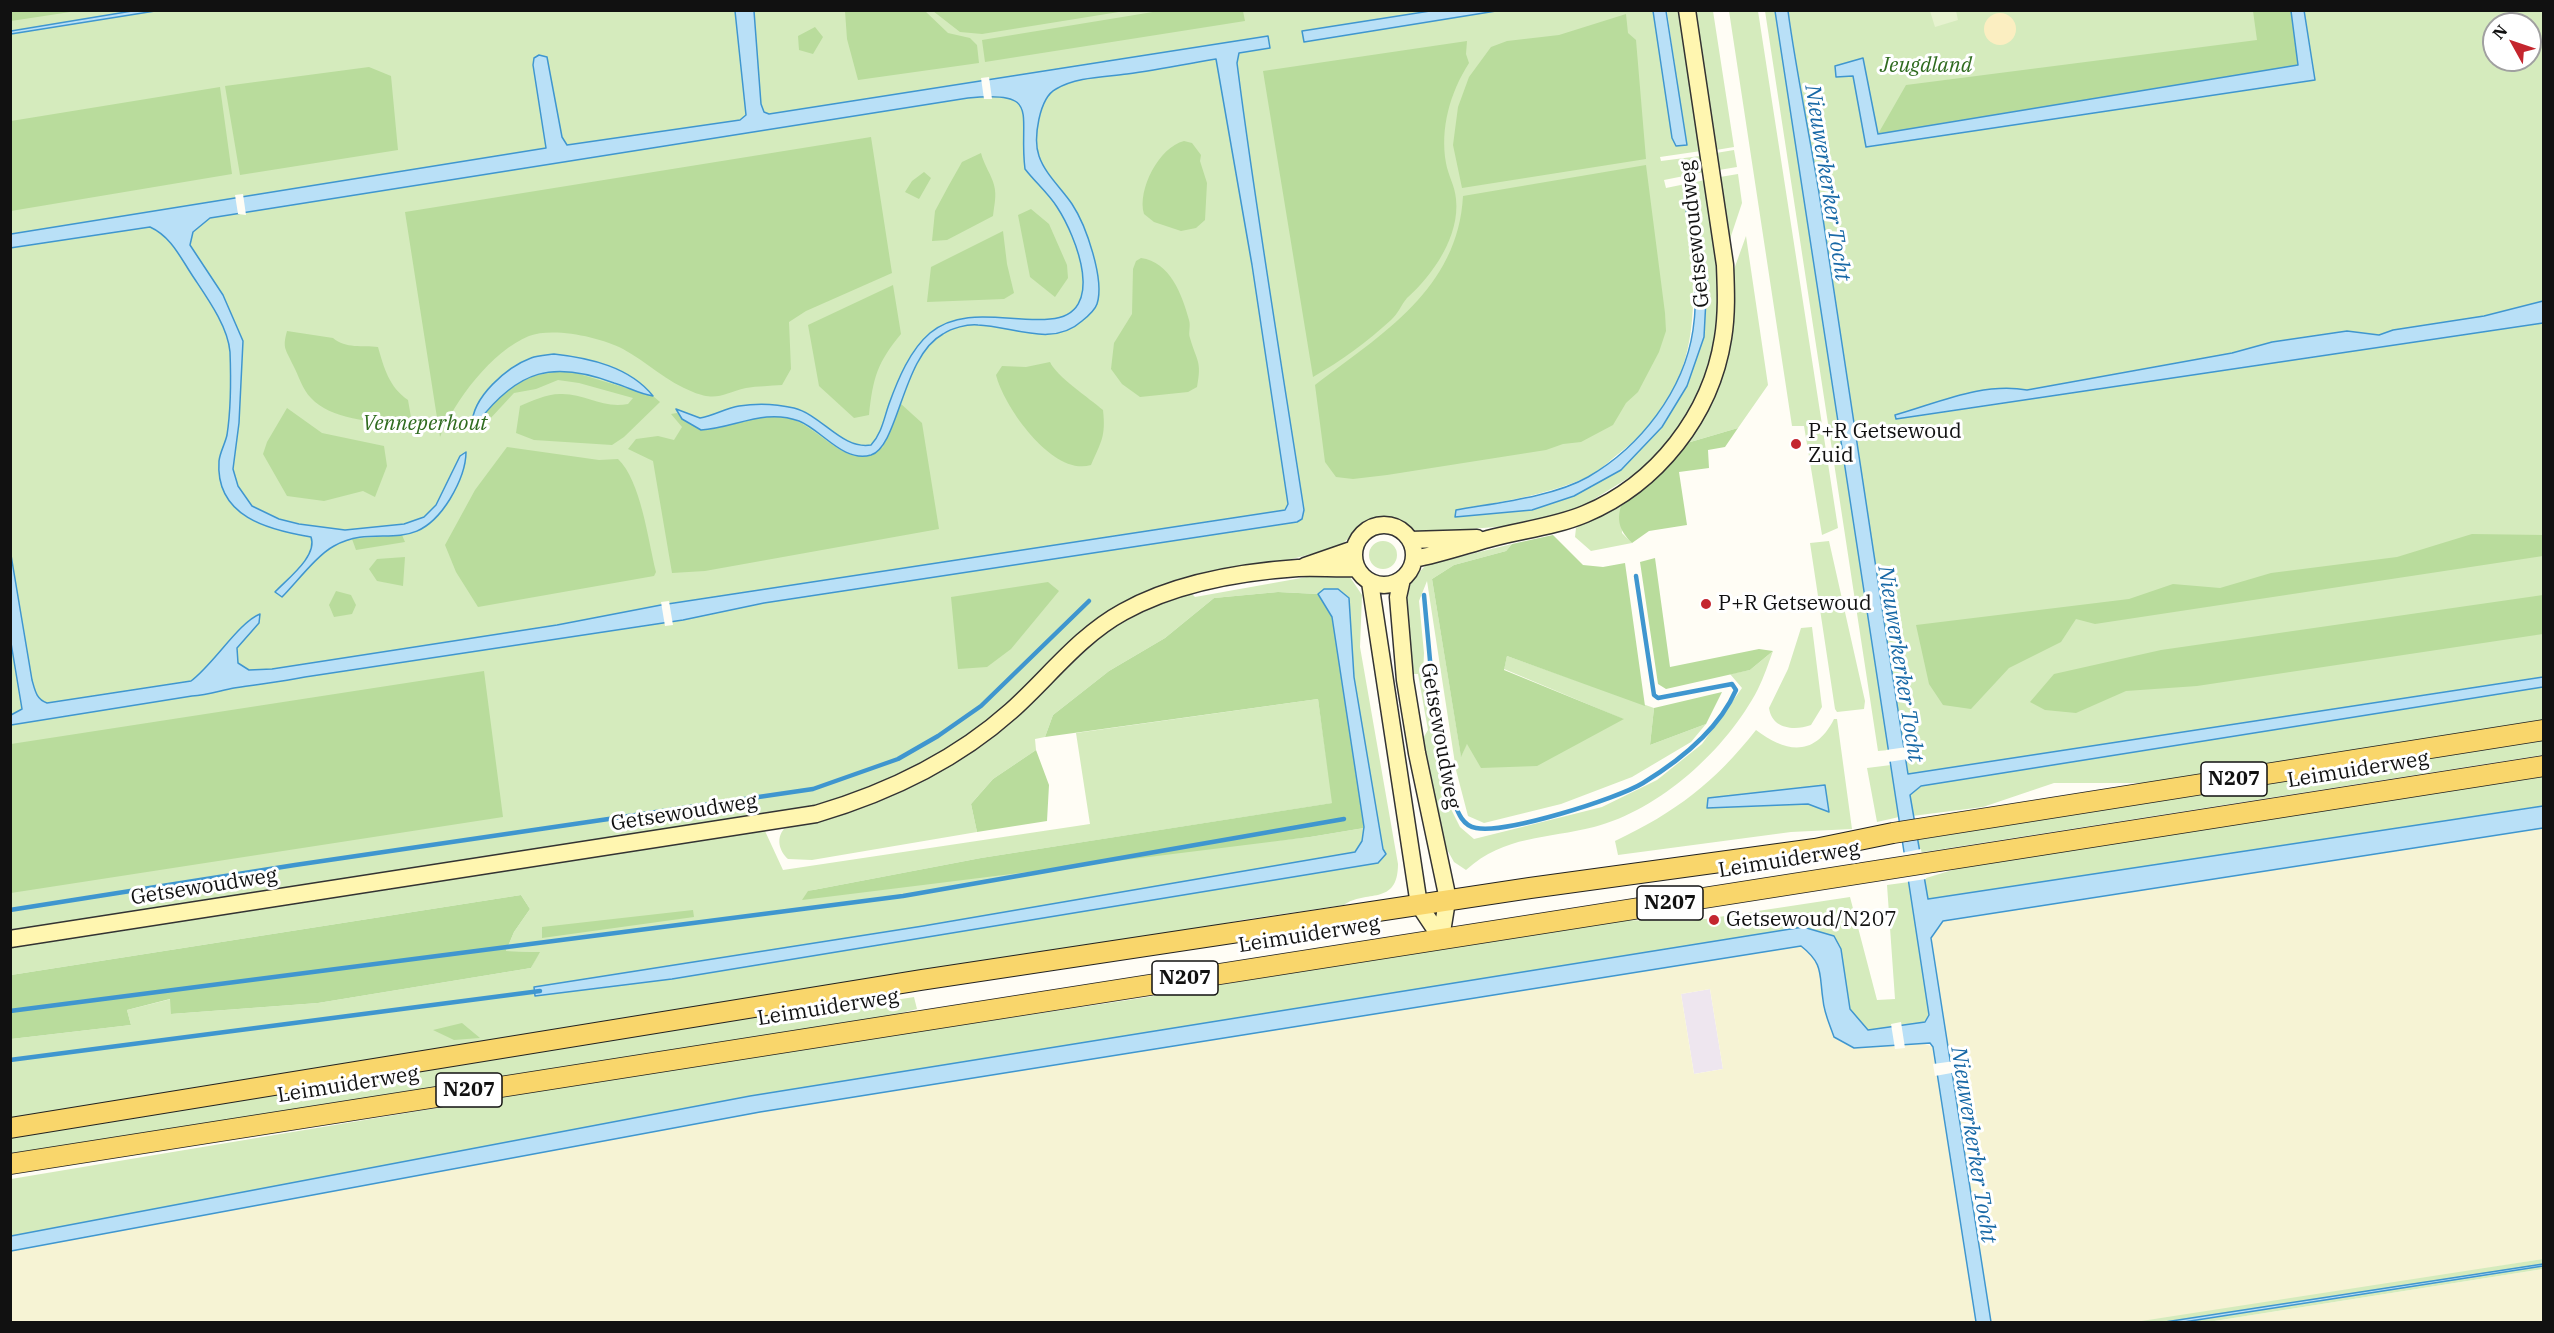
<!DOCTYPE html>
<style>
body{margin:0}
#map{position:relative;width:2554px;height:1333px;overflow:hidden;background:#fffdf5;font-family:"IBM Plex Serif",serif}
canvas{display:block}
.frame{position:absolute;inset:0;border:12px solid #111;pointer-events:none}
.north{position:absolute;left:2482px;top:12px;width:60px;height:60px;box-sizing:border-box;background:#fff;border:2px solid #a0a0a0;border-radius:50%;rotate:310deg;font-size:16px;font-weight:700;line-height:24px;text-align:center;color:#111}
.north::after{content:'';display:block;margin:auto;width:21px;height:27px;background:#c4262e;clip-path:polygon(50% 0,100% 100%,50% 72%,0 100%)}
</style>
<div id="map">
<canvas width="2554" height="1333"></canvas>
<div class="frame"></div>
<div class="north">N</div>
</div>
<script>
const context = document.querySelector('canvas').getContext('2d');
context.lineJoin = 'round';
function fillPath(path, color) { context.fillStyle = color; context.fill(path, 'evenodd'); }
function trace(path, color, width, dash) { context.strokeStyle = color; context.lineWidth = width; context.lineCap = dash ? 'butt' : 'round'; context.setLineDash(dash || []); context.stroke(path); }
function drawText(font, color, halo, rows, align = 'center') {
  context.font = font + ' "IBM Plex Serif",serif'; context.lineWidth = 6; context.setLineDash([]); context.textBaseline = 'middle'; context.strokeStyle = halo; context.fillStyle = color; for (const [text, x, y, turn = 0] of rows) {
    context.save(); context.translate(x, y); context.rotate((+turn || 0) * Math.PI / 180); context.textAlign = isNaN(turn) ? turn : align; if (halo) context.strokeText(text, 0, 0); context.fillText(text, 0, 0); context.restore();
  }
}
fillPath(new Path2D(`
 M1710,989L1723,1069L1694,1074L1681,994Z`), '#eee6ef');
fillPath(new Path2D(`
 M2543,828V1259L2158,1322H1991L1931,937L1944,921Z
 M1801,946L1814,956L1820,966L1823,1003L1933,1047L1976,1322H11V1251L760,1112ZM1710,989L1723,1069L1694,1074L1681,994Z
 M2543,1269V1322H2208Z`), '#f6f3d4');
fillPath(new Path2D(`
 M11,11H1653L1672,138L1676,146L1686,144L1667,11H1679L1701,151L1660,157L1661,161L1700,156L1704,172L1664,180L1666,188L1705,180L1717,249L1719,320L1705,383L1677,432L1638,472L1583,506L1532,524L1421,533L1386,517L1367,521L1339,547L1272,564L1168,584L1126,602C1072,648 1020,700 961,740C913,773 859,794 803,809L11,931ZM1694,193L1704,337L1662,427L1574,496L1456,510C1499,502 1544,496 1585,478C1598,473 1610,460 1622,451C1708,385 1698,290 1684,195Z
 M1694,11H1713L1734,147L1716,150Z
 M1729,11H1758L1838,528L1822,535L1804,426H1792Z
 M1765,11H1775L1889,750L1878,751Z
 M1788,11H2543V677L1908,774ZM2494,24H2530V60H2494Z
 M1734,150L1737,167L1719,170L1716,153Z
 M1738,174L1742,203L1730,239L1720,177Z
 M1746,236L1768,385L1738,428L1687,443L1713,401L1727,363L1734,311L1732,275Z
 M1621,506L1622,533L1632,543L1591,551L1575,537L1576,528Z
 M1829,541L1865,701L1864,709L1837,712L1835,709L1810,543Z
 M1369 555a14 14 0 1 1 28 0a14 14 0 1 1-28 0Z
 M1512,544L1506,551L1454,565L1432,579L1461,756L1467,743L1623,719L1504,669L1507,656L1654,708L1650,745L1706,724L1691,742L1632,777L1561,804L1484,823L1468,816L1456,770L1427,581L1419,601L1424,653L1423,676L1447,801L1460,827L1474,839L1602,807L1657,780L1702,744L1742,688L1730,674L1750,670L1773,651C1768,664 1764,677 1758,689C1727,749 1660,810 1594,827C1547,839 1505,835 1466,870L1454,862L1444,844L1422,740L1428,730L1418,674H1412L1404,603L1410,582L1426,565Z
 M1318,575L1350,577L1362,595L1360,647L1398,864C1398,907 1365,889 1344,905L1242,920L1074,953L11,1123V1039L131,1025L127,1010L171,999V1014L318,1003L531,968L539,952L506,951L514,932L530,909L521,895L11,975V946L765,831L783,870L1090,824L1076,733L1318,699L1333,803L981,858L808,891L1310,837L1364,828L1362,841L1355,852L923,926L534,987L535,996L672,979L1386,854L1383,849L1354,677L1349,598L1338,589H1324L1318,594L1278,592L1214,598L1165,638L1109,671L1053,715L1045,737L1035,739L1036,750L993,779L971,804L977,832L812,860L788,859C779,851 776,838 784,829L832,817L905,789L939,772L1010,723L1103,634L1133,615L1191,593L1195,597Z
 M1812,627L1822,707L1811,725C1794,731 1772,729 1769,708L1788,669L1801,628Z
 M2543,687V722L2151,783H2054L1983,807L1912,816L1910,795L1921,786Z
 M1834,719H1837L1852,829L1791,832L1618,855L1615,841C1676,812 1714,783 1756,730C1786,753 1815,757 1834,719ZM1825,786L1829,811L1808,804L1708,808Z
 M2543,739V755L1918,853L1916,840Z
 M1891,765L1899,817L1877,822L1867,768Z
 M2543,773V806L1928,899L1923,879L1975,863Z
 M1909,882L1929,1015L1925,1022L1868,1031L1850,1009L1841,949L1803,927L750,1096L11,1236V1179L694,1065L1135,999L1610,920L1692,921L1850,897L1877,1000L1895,999L1887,885Z
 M914,997L917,1009L878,1019L11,1157V1137L736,1018L807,1014Z
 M2543,1259V1269L2208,1322H2135Z`), '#d5ebbd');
fillPath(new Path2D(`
 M11,10H77V11L11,21Z
 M1165,10L1243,11L1245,21L985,62L982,40Z
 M845,11H925L948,33L970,38L977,45L979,63L858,80L847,39Z
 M933,11H1125L982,34L960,32Z
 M2253,11H2291L2298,65L1878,134L1906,85L2257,40Z
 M1626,14L1628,33L1636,40L1646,159L1462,188L1453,145L1458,107L1469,77L1491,47L1507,41L1559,35Z
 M815,27L823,37L813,54L799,50L798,36Z
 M1467,41L1466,54L1469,63C1450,93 1440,128 1446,163C1448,175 1455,186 1456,199C1460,236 1433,275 1407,298C1401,305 1398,314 1391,320C1367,342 1341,361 1313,377L1263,71Z
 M369,67L391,76L398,150L240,175L225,86Z
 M220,87L232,174L11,211V121Z
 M871,137L892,273L806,311L789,322L791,369L782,385C770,386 758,386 746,388C724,393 717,402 693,392C667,382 647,362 623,349C600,337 553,327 529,336C492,351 454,401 440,437L405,212Z
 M1184,141L1192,143L1201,155L1200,161L1207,183L1205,220L1196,228L1181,231L1154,222L1144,214C1137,190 1159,147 1184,141Z
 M981,153C984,165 992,176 994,185C997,196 994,205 993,216L947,240L932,241L935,211L949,185L962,162Z
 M1646,165L1665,313L1666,331L1659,352L1638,392L1626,403L1613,425L1581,442L1563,444L1546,450L1387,475L1353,479L1336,477L1325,462L1315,385C1382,334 1458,289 1463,196Z
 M924,172L931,178L919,199L905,192L912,181Z
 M1031,209L1049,224L1067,265L1068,278L1055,297L1030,277L1018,215Z
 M1003,231L1007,264L1014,293L1004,299L927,302L931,267Z
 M1141,258C1170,262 1182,294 1189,320C1191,326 1188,333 1190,338C1197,362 1202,361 1197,387L1188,392L1140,397L1122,384L1111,369L1114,343L1132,314L1133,269L1136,261Z
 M893,285L901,334C877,363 873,378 869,415L854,418L819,386L808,325Z
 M287,331L333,338C346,349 362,345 378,347C384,368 389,387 408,400L412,423C383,424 332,421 311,398C302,389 299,376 293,365C286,349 282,349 287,331Z
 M1050,362C1056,376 1089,398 1103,410C1106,437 1101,442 1091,465C1053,477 1004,407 996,375L1002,366L1026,367Z
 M566,370L653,396L660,402L624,437L612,445L534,440L516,433L520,406C532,401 546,394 560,394C585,393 602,409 628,404L633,398L579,383L558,380L536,389L514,393L488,421L475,429L472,425L509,388L533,376Z
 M900,403L922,423L939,529L705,571L672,573L653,461L628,449L636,439L658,436L674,440L682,427L671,414L677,413L701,430C731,429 757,412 788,418C812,423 839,458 861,456C868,455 877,450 883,447Z
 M287,408L322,433L384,446L387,466L375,497L363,491L324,501L287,496L263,454L267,442Z
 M1738,428L1725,447L1708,450L1709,468L1679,472L1687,525L1649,531L1632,543C1621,532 1616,522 1621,506L1662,472L1687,443Z
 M507,447L599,460L618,459C641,481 648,540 656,572L654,576L478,607L456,572L445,545L475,490Z
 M2472,534L2543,535V556L2095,624L2076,619L2061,642L2009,668L1971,709L1943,705L1929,684L1916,625L2129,599L2173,584L2220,588L2271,573L2397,557Z
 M402,535L405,542L356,550L352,539Z
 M1553,535L1583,565L1603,567L1625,563L1645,706L1507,656L1504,670L1624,719L1537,766L1481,768L1467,744L1461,757L1432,579L1454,565L1506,551L1512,544Z
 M405,557L403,586L377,581L369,569L377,559Z
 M1655,558L1670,667L1759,649L1773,651L1750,670L1666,689L1658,684L1640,562Z
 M1048,582L1059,591L1011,649L987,667L958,669L951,597Z
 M336,591L351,595L356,605L352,614L334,617L329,605Z
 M1278,592L1318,594L1332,617L1364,828L1310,837L802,900L808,891L981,858L1332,803L1318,699L1045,737L1053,715L1109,671L1165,638L1214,598Z
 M2543,595V634L2197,686L2126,691L2076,713L2045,710L2030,702L2054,674L2161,650Z
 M484,671L503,817L11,893V744Z
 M1722,692L1706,724L1650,745L1654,708Z
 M1036,750L1049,785L1047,821L977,832L971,804L993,779Z
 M521,895L530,909L514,932L506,951L540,952L531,968L318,1003L171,1014L170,999L127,1010L131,1025L11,1039V975Z
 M693,910L694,917L542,938V927Z
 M462,1023L480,1038L454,1040L433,1030Z`), '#b9dc9c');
fillPath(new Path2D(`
 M1984 29a16 16 0 1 1 32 0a16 16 0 1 1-32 0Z`), '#fbeec1');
fillPath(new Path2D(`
 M1930,11H1956L1958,20L1935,27Z`), '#e6f2cf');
const water = new Path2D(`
 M138,10L155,11L11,34V31Z
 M2304,10L2315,80L1866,147L1853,76L1836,77L1835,66L1863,58L1878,134L2298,65L2291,11Z
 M735,11H754L761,104L764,112L769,114L1268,36L1270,48L1239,53L1237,63C1256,212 1281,361 1304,510L1302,519L1297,522L764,603L683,620L305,677C281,682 258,684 234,688C219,691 207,695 192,696L11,725V715L22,709L11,643L10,549L32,680C35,690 36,699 47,703L191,681C213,665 239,622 260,614L259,623L237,648L238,663L249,670L272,669L557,625L661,605L1285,510L1288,504L1252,265L1216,59C1187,64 1157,70 1127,74C1104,77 1076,77 1056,89C1039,98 1033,139 1039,156C1045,174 1062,189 1072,204C1086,225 1105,280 1097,304C1095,310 1087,317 1082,321C1052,348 1012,326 978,325C967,324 952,328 943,334C902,356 899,446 871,455C843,463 822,430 799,421C764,408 735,428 701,430L682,419L676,409L700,418C713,416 726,408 739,406C757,403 777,404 794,408C822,415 842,450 871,445C882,433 884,418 889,404C898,379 910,350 930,333C964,305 1011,323 1050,319C1108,315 1076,236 1057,207C1048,193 1035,182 1025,169C1018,114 1043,90 968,98L210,218L193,232L190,245L223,295L243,341L239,423L233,469L238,486L252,506L279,519L299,524L345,530L404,524L424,517L436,505L460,456L466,452C466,469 459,484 450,499C413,559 380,521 334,546C317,555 296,583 282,597L275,592C287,579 318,556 311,537C269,530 215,517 219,461C220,452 225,444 227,435C231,409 231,378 230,352C228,327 208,299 194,278C181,259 172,237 150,227L10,248L11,234L546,148L533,65L534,58L539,55L547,57L562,137L567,145L740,120L746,115Z
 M1430,11H1496L1304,42L1302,31Z
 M1653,11H1666L1687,145L1676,146L1672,138Z
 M1775,11H1788C1797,78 1812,145 1822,212C1851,400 1878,587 1908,774L2543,677V687L1921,786L1910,795L1928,899L2543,806V828L1943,921L1931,938L1991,1322H1976L1933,1047L1930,1043L1854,1048L1834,1037C1830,1025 1824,1013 1823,1000C1819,974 1824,964 1801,946L760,1112L11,1251V1236L750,1096L1803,927L1834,936L1841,949L1850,1009L1868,1030L1925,1022L1929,1015Z
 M1694,193L1707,280L1704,337L1687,386L1662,427L1621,470L1574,496L1532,510L1455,517L1456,510C1495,503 1553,497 1588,477C1640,447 1684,391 1693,330C1700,285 1690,239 1684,195Z
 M2543,301V323L1896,419L1895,415C1938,403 1982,382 2027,390L2232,353L2272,342L2347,331L2379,335L2393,330L2484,316Z
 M554,354C590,358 630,367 653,396C639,394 628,387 614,383C553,360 518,370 478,422L472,425C472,397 507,367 531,358C538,355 547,355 554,354Z
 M1324,589H1338L1349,598L1354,677L1383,849L1386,854L1378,863L672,979L535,996L534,987L923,926L1355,852L1362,841L1364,827L1332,617L1318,594Z
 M1825,785L1829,812L1808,804L1707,808L1708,798Z
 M2543,1264V1266L2184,1322H2165Z`);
fillPath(water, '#b9e0f7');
trace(water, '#3f96cf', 1.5);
fillPath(new Path2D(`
 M989,77L992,99H984L981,78Z
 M243,194L246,215L238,214L235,195Z
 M669,601L673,625L665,626L661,602Z
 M1907,747L1908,759L1888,762L1886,750Z
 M1921,849L1926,879L1906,882L1901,853Z
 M1901,1022L1905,1048L1895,1049L1891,1024Z
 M1955,1061L1957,1072L1935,1076L1933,1064Z`), '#fffdf5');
trace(new Path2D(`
 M1424,595L1433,693L1454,802C1458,813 1463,826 1476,828C1505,834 1617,799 1643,783C1679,761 1719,729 1736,690L1732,684L1658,698L1654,695L1636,576
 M10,910L295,865L813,789L898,759L938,736L981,706L1089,601
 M10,1011L903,896L1344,819
 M10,1060L540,991`), '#3f96cf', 4.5);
const secondary = new Path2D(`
 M1354 555a30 30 0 1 1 60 0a30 30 0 1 1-60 0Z
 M1410,540L1477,538
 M1414,559C1439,554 1463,546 1488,539C1521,530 1554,527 1585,514C1657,484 1711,415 1723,338C1727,314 1726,290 1725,265L1687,10
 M1305,566L1354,549
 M1402,579L1398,597L1405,680L1417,753L1446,890L1447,901L1441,938
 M1370,582L1419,905L1441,938
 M10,939L816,814C887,793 955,761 1011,711C1048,678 1079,636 1123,612C1175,583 1239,572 1298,568C1317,567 1337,569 1357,568`);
const primary = new Path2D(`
 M10,1128L921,980L1530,888L1815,849L1893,833L2544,730
 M10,1164C854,1028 1699,898 2544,766`);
trace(secondary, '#333', 19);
trace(primary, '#222', 22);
trace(secondary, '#fff6b0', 16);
trace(primary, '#f9d66b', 20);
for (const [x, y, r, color] of [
 [1796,444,6,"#c4262e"],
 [1706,604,6,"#c4262e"],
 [1714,920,6,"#c4262e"]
]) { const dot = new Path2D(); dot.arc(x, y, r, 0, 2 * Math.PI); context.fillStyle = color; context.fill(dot); trace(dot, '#fff', 2); }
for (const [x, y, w] of [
 [2234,779,66],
 [1670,903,66],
 [1185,978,66],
 [469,1090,66]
]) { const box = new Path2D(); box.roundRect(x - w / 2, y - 17, w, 34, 4.5); context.fillStyle = '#fff'; context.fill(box); trace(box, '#111', 1.5); }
drawText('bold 20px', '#111', null, [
 ["N207",2234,779],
 ["N207",1670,903],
 ["N207",1185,978],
 ["N207",469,1090]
]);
drawText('italic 21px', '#2f6b1f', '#fff', [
 ["Jeugdland",1926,66],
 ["Venneperhout",425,424]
]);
drawText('21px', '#111', '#fff', [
 ["Getsewoudweg",1695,234,-96],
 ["Getsewoudweg",1440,736,80],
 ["Leimuiderweg",2358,770,-9],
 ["Getsewoudweg",684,813,-9],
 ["Leimuiderweg",1789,860,-9],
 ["Getsewoudweg",204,887,-9],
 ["Leimuiderweg",1309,935,-9],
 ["Leimuiderweg",828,1008,-9],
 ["Leimuiderweg",348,1085,-9]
]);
drawText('21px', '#111', '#fff', [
 ["P+R Getsewoud",1808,432],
 ["Zuid",1808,456],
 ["P+R Getsewoud",1718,604],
 ["Getsewoud/N207",1726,920]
], 'left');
drawText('italic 22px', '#1768a6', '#fff', [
 ["Nieuwerkerker Tocht",1827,183,81],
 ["Nieuwerkerker Tocht",1900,664,81],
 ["Nieuwerkerker Tocht",1973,1145,81]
]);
</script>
